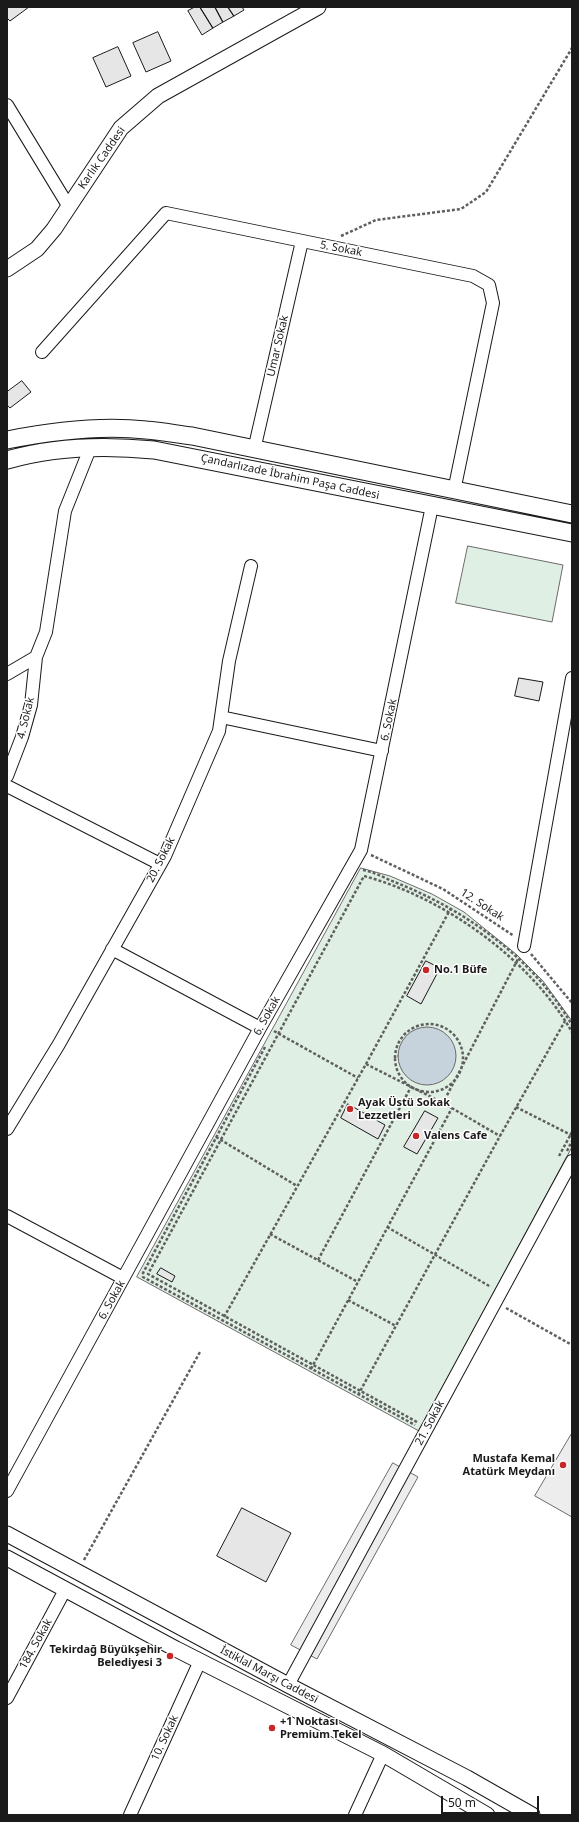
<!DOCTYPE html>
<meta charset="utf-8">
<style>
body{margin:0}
#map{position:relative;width:579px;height:1822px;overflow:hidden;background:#fff;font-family:"Noto Sans",sans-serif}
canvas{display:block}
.frame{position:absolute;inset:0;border:8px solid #1a1a1a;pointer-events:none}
.scale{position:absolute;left:441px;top:1796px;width:98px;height:18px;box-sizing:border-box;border:2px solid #1a1a1a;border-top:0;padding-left:5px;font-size:12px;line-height:14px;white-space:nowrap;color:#1a1a1a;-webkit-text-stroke:3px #fff;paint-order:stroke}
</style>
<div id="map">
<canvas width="579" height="1822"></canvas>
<div class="frame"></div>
<div class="scale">50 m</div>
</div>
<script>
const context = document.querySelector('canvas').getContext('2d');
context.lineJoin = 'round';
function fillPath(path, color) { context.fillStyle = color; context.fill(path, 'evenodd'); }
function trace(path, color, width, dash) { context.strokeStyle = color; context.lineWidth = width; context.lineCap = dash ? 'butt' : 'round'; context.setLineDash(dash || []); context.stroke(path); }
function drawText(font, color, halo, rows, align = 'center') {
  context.font = font + ' "Noto Sans",sans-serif'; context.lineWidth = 3; context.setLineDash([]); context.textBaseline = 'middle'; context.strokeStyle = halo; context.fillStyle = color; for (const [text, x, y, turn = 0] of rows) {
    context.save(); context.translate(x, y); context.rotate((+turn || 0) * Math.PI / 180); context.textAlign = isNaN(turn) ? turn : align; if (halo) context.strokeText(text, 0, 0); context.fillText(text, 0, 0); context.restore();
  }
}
const green = new Path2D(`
 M468,546L563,565L552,622L456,603Z
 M361,868L390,876L432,894L464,912L516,954L543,981L572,1021V1147L419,1431L137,1277Z`);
fillPath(green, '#e0efe3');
trace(green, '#6a6a6a', 1);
const parking = new Path2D(`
 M572,1433V1517L535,1496Z
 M393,1463L418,1477L317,1659L291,1645Z`);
fillPath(parking, '#ededed');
trace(parking, '#6a6a6a', 1);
const water = new Path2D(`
 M398 1056a29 29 0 1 1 58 0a29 29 0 1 1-58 0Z`);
fillPath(water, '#c6d2dc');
trace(water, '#6a6a6a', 1);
const building = new Path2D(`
 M7,7H29L10,21L7,18Z
 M195,7H200L213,28L202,35L188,11Z
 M200,7H215L223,22L213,28Z
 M215,7H228L234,16L223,22Z
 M228,7H242L244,10L234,16Z
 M158,32L171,61L146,72L133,43Z
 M118,47L131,76L106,87L93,58Z
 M22,381L31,392L10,408L7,405V392Z
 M519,678L543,682L539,701L515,696Z
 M426,961L440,968L421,1004L407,996Z
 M348,1104L385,1125L378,1139L341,1118Z
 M425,1111L438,1118L417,1154L404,1147Z
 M161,1268L175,1276L172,1282L157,1274Z
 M242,1508L291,1533L266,1582L217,1556Z`);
fillPath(building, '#e6e6e6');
trace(building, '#1a1a1a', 1);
const minor = new Path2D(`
 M7,105L69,207
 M42,352L166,213L473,276L489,285L493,303L454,491
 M254,450L302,241
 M7,674L36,657
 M221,717L382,751
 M7,776L22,737L31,705L36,657L46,632L65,511L91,446
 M7,786L160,864
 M524,946L572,678
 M112,949L260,1028
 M7,1129L59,1044L165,856L219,731L229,661L251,566
 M7,1216L123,1278
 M7,1491L260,1028L361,850L432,506
 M288,1685L572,1161
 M7,1698L65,1590
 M130,1815L200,1661
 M355,1815L383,1754`);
const tertiary = new Path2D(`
 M7,269L37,249L54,229L121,128L158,96L318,7
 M7,1534L288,1685L467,1778L532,1815
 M7,1558L176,1649L383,1754L487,1815`);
const secondary = new Path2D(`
 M7,440C52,431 100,425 146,430C161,431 176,434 192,436L572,514
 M7,460C56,446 104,445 154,450L572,533`);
trace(minor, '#1a1a1a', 14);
trace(tertiary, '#1a1a1a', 17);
trace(secondary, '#1a1a1a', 19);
trace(new Path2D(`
 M341,236L376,220L461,209L486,192L572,48
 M371,855L443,889L514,936
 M363,870C375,872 386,879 397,883C467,911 534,959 572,1025
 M531,954L572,1003
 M395 1058a34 34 0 1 1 68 0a34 34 0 1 1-68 0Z
 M274,1031L358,1078
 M265,1047L143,1273V1277L415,1425
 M366,1064L443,1103L518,959
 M443,1103L500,1136
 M516,1107L571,1135
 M216,1137L297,1186
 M567,1151L572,1141
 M559,1156L572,1132
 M387,1227L491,1287
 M270,1234L358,1282
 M318,1260L411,1087
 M348,1300L396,1326
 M506,1308L572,1345
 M224,1317L366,1064L451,908
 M311,1369L452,1108
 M358,1395L500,1136L565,1021
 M417,1422L148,1274L364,876C445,898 530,959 572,1032
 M84,1560L200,1352`), '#5f5f5f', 2.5, [3, 2]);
trace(minor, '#fff', 12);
trace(tertiary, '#fff', 15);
trace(secondary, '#fff', 17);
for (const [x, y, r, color] of [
 [426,970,4,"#c62828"],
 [350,1109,4,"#c62828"],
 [416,1136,4,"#c62828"],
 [563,1465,4,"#c62828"],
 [170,1656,4,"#c62828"],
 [272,1728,4,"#c62828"]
]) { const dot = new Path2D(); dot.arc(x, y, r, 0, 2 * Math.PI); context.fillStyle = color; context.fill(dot); trace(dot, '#fff', 1.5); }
drawText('11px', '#1a1a1a', '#fff', [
 ["Karlık Caddesi",102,158,-55],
 ["5. Sokak",341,249,11],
 ["Umar Sokak",278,346,-77],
 ["Çandarlızade İbrahim Paşa Caddesi",290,477,12],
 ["4. Sokak",26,718,-76],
 ["6. Sokak",389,720,-78],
 ["20. Sokak",161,860,-63],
 ["12. Sokak",482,905,33],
 ["6. Sokak",267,1016,-61],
 ["6. Sokak",112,1300,-61],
 ["21. Sokak",430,1423,-62],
 ["184. Sokak",36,1644,-61],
 ["İstiklal Marşı Caddesi",269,1675,28],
 ["10. Sokak",165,1738,-65]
]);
drawText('bold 11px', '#1a1a1a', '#fff', [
 ["No.1 Büfe",434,970],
 ["Ayak Üstü Sokak",358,1103],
 ["Lezzetleri",358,1116],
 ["Valens Cafe",424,1136],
 ["Mustafa Kemal",555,1459,"right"],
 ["Atatürk Meydanı",555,1472,"right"],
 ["Tekirdağ Büyükşehir",162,1650,"right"],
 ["Belediyesi 3",162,1663,"right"],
 ["+1 Noktası",280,1722],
 ["Premium Tekel",280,1735]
], 'left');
</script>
